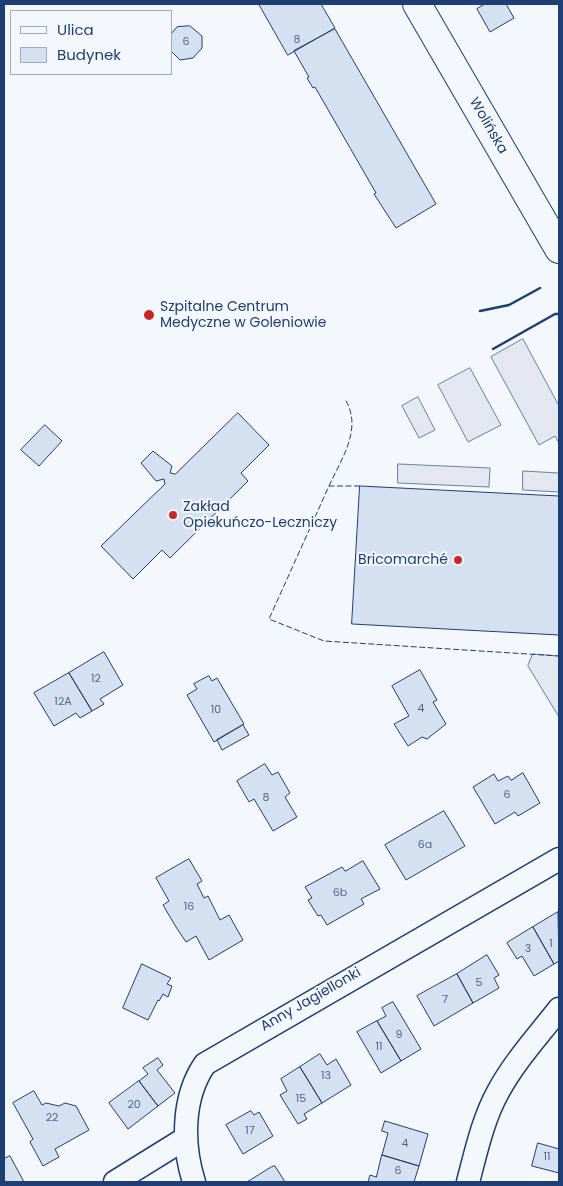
<!DOCTYPE html>
<meta charset="utf-8">
<style>
body{margin:0}
#map{position:relative;width:563px;height:1186px;overflow:hidden;background:#f4f7fb;font-family:Poppins,sans-serif}
canvas{display:block}
.frame{position:absolute;inset:0;border:5px solid #1d3f73;pointer-events:none}
.legend{position:absolute;left:10px;top:10px;width:162px;height:65px;box-sizing:border-box;background:#f4f7fb;border:1px solid #9eadc5;margin:0;padding:6px 9px;list-style:none;font-size:15px;color:#1d3f73}
.legend li{display:flex;align-items:center;gap:10px;height:25px}
.legend b{width:25px;border:1px solid #9eadc5}
</style>
<div id="map">
<canvas width="563" height="1186"></canvas>
<div class="frame"></div>
<ul class="legend">
<li><b style="height:6px;background:#f4f7fb"></b>Ulica</li>
<li><b style="height:14px;background:#d5e0f0"></b>Budynek</li>
</ul>
</div>
<script>
const context = document.querySelector('canvas').getContext('2d');
context.lineJoin = 'round';
function fillPath(path, color) { context.fillStyle = color; context.fill(path, 'evenodd'); }
function trace(path, color, width, dash) { context.strokeStyle = color; context.lineWidth = width; context.lineCap = dash ? 'butt' : 'round'; context.setLineDash(dash || []); context.stroke(path); }
function drawText(font, color, halo, rows, align = 'center') {
  context.font = font + ' Poppins,sans-serif'; context.lineWidth = 4; context.setLineDash([]); context.textBaseline = 'middle'; context.strokeStyle = halo; context.fillStyle = color; for (const [text, x, y, turn = 0] of rows) {
    context.save(); context.translate(x, y); context.rotate((+turn || 0) * Math.PI / 180); context.textAlign = isNaN(turn) ? turn : align; if (halo) context.strokeText(text, 0, 0); context.fillText(text, 0, 0); context.restore();
  }
}
const green = new Path2D(`
 M533,654L559,656V717L528,666Z`);
fillPath(green, '#e3e9f0');
trace(green, '#687fa3', 1);
const parking = new Path2D(`
 M523,339L559,406V443L555,436L539,445L491,357Z
 M470,368L501,425L468,442L438,385Z
 M418,397L435,430L419,438L402,406Z
 M398,464L490,468L489,487L398,483Z
 M523,471L559,473V492L523,490Z`);
fillPath(parking, '#e3e8f0');
trace(parking, '#687fa3', 1);
const building = new Path2D(`
 M259,4H321L335,28L288,55Z
 M485,4H506L514,18L490,32L477,9Z
 M190,26L202,36V48L193,58L180,60L171,51V34L177,27Z
 M335,29L436,204L396,228L374,194L376,193L315,87L313,88L307,78L309,77L294,51Z
 M238,413L269,445L241,473L248,481L170,558L162,550L133,579L101,546L165,484L164,479L156,481L141,463L153,451L172,466L170,473L175,474Z
 M45,425L62,441L39,466L21,450Z
 M360,486L559,496V635L352,624Z
 M104,652L123,685L100,699L104,704L92,711L69,673Z
 M420,670L437,700L433,702L446,724L427,739L422,737L408,746L394,724L409,716L392,686Z
 M69,673L92,711L80,718L76,713L54,726L34,693Z
 M209,676L212,681L217,678L244,724L214,742L187,695L197,689L194,684Z
 M243,725L249,735L222,750L217,740Z
 M265,764L272,775L278,772L290,793L285,797L297,817L273,831L254,799L249,802L237,781Z
 M523,773L540,803L518,816L515,812L495,824L473,787L494,774L498,781L508,776L511,780Z
 M444,811L465,846L406,880L385,845Z
 M189,859L202,881L197,884L204,898L208,896L220,920L229,915L243,940L209,960L196,936L186,942L176,927L163,905L169,901L156,878Z
 M363,861L380,889L361,899L364,904L327,925L321,915L318,916L308,900L312,898L305,887L342,867L345,871Z
 M558,912L559,961L554,964L533,927Z
 M533,927L554,964L534,976L522,956L517,959L507,943Z
 M487,955L499,975L494,978L499,988L473,1003L457,974Z
 M142,964L171,978L167,984L172,986L168,997L163,994L159,1001L158,1000L148,1020L123,1008Z
 M457,974L473,1003L434,1026L417,996Z
 M393,1002L421,1049L401,1061L377,1021L386,1016L382,1008Z
 M377,1021L401,1061L381,1073L357,1032Z
 M320,1054L327,1065L336,1059L351,1085L322,1103L300,1067Z
 M158,1058L163,1065L157,1070L175,1093L158,1106L139,1081L148,1074L143,1068Z
 M300,1067L322,1103L304,1114L307,1119L298,1124L280,1095L287,1091L281,1079Z
 M139,1081L158,1106L128,1129L109,1103Z
 M34,1091L42,1105L46,1103L59,1106L65,1103L76,1106L89,1130L55,1149L59,1157L43,1166L30,1142L33,1139L13,1103Z
 M251,1111L254,1115L259,1112L273,1136L243,1154L226,1125Z
 M385,1121L428,1134L419,1166L382,1155L388,1133L382,1131Z
 M538,1143L559,1149V1173L532,1166Z
 M382,1155L419,1166L414,1182H368L370,1175L376,1177Z
 M10,1156L24,1182H4V1159Z
 M275,1166L285,1182H247L271,1167Z`);
fillPath(building, '#d5e0f0');
trace(building, '#1d3f73', 1);
const street = new Path2D(`
 M115,1182L186,1138
 M194,1182C182,1144 182,1097 205,1064L559,859
 M468,1182C476,1152 483,1119 498,1092C514,1062 538,1036 559,1009`);
const secondary = new Path2D(`
 M417,4L559,249`);
trace(street, '#1d3f73', 25);
trace(secondary, '#1d3f73', 30);
trace(street, '#f4f7fb', 22);
trace(secondary, '#f4f7fb', 28);
trace(new Path2D(`
 M329,486C342,457 363,429 345,399
 M360,486H329L269,619L324,641L559,656`), '#1d3f73', 1, [6, 2.5]);
trace(new Path2D(`
 M480,311L509,305L540,288
 M493,349L555,314H559`), '#1d3f73', 2.5);
for (const [x, y, r, color] of [
 [149,315,6,"#c62828"],
 [173,515,5,"#c62828"],
 [458,560,5,"#c62828"]
]) { const dot = new Path2D(); dot.arc(x, y, r, 0, 2 * Math.PI); context.fillStyle = color; context.fill(dot); trace(dot, '#f4f7fb', 2); }
drawText('11px', '#4b6792', null, [
 ["8",297,40],
 ["6",186,42],
 ["12",96,679],
 ["12A",63,702],
 ["4",421,709],
 ["10",216,710],
 ["6",507,795],
 ["8",266,798],
 ["6a",425,845],
 ["6b",340,893],
 ["16",189,907],
 ["1",551,944],
 ["3",528,949],
 ["5",479,983],
 ["7",445,1000],
 ["9",399,1035],
 ["11",379,1047],
 ["13",326,1076],
 ["15",301,1099],
 ["20",134,1105],
 ["22",52,1118],
 ["17",250,1131],
 ["4",405,1144],
 ["11",547,1157],
 ["6",398,1171]
]);
drawText('14px', '#1d3f73', '#f4f7fb', [
 ["Wolińska",488,126,60],
 ["Anny Jagiellonki",311,1000,-30]
]);
drawText('14px', '#1d3f73', '#f4f7fb', [
 ["Szpitalne Centrum",160,307],
 ["Medyczne w Goleniowie",160,323],
 ["Zakład",183,507],
 ["Opiekuńczo-Leczniczy",183,523],
 ["Bricomarché",448,560,"right"]
], 'left');
</script>
